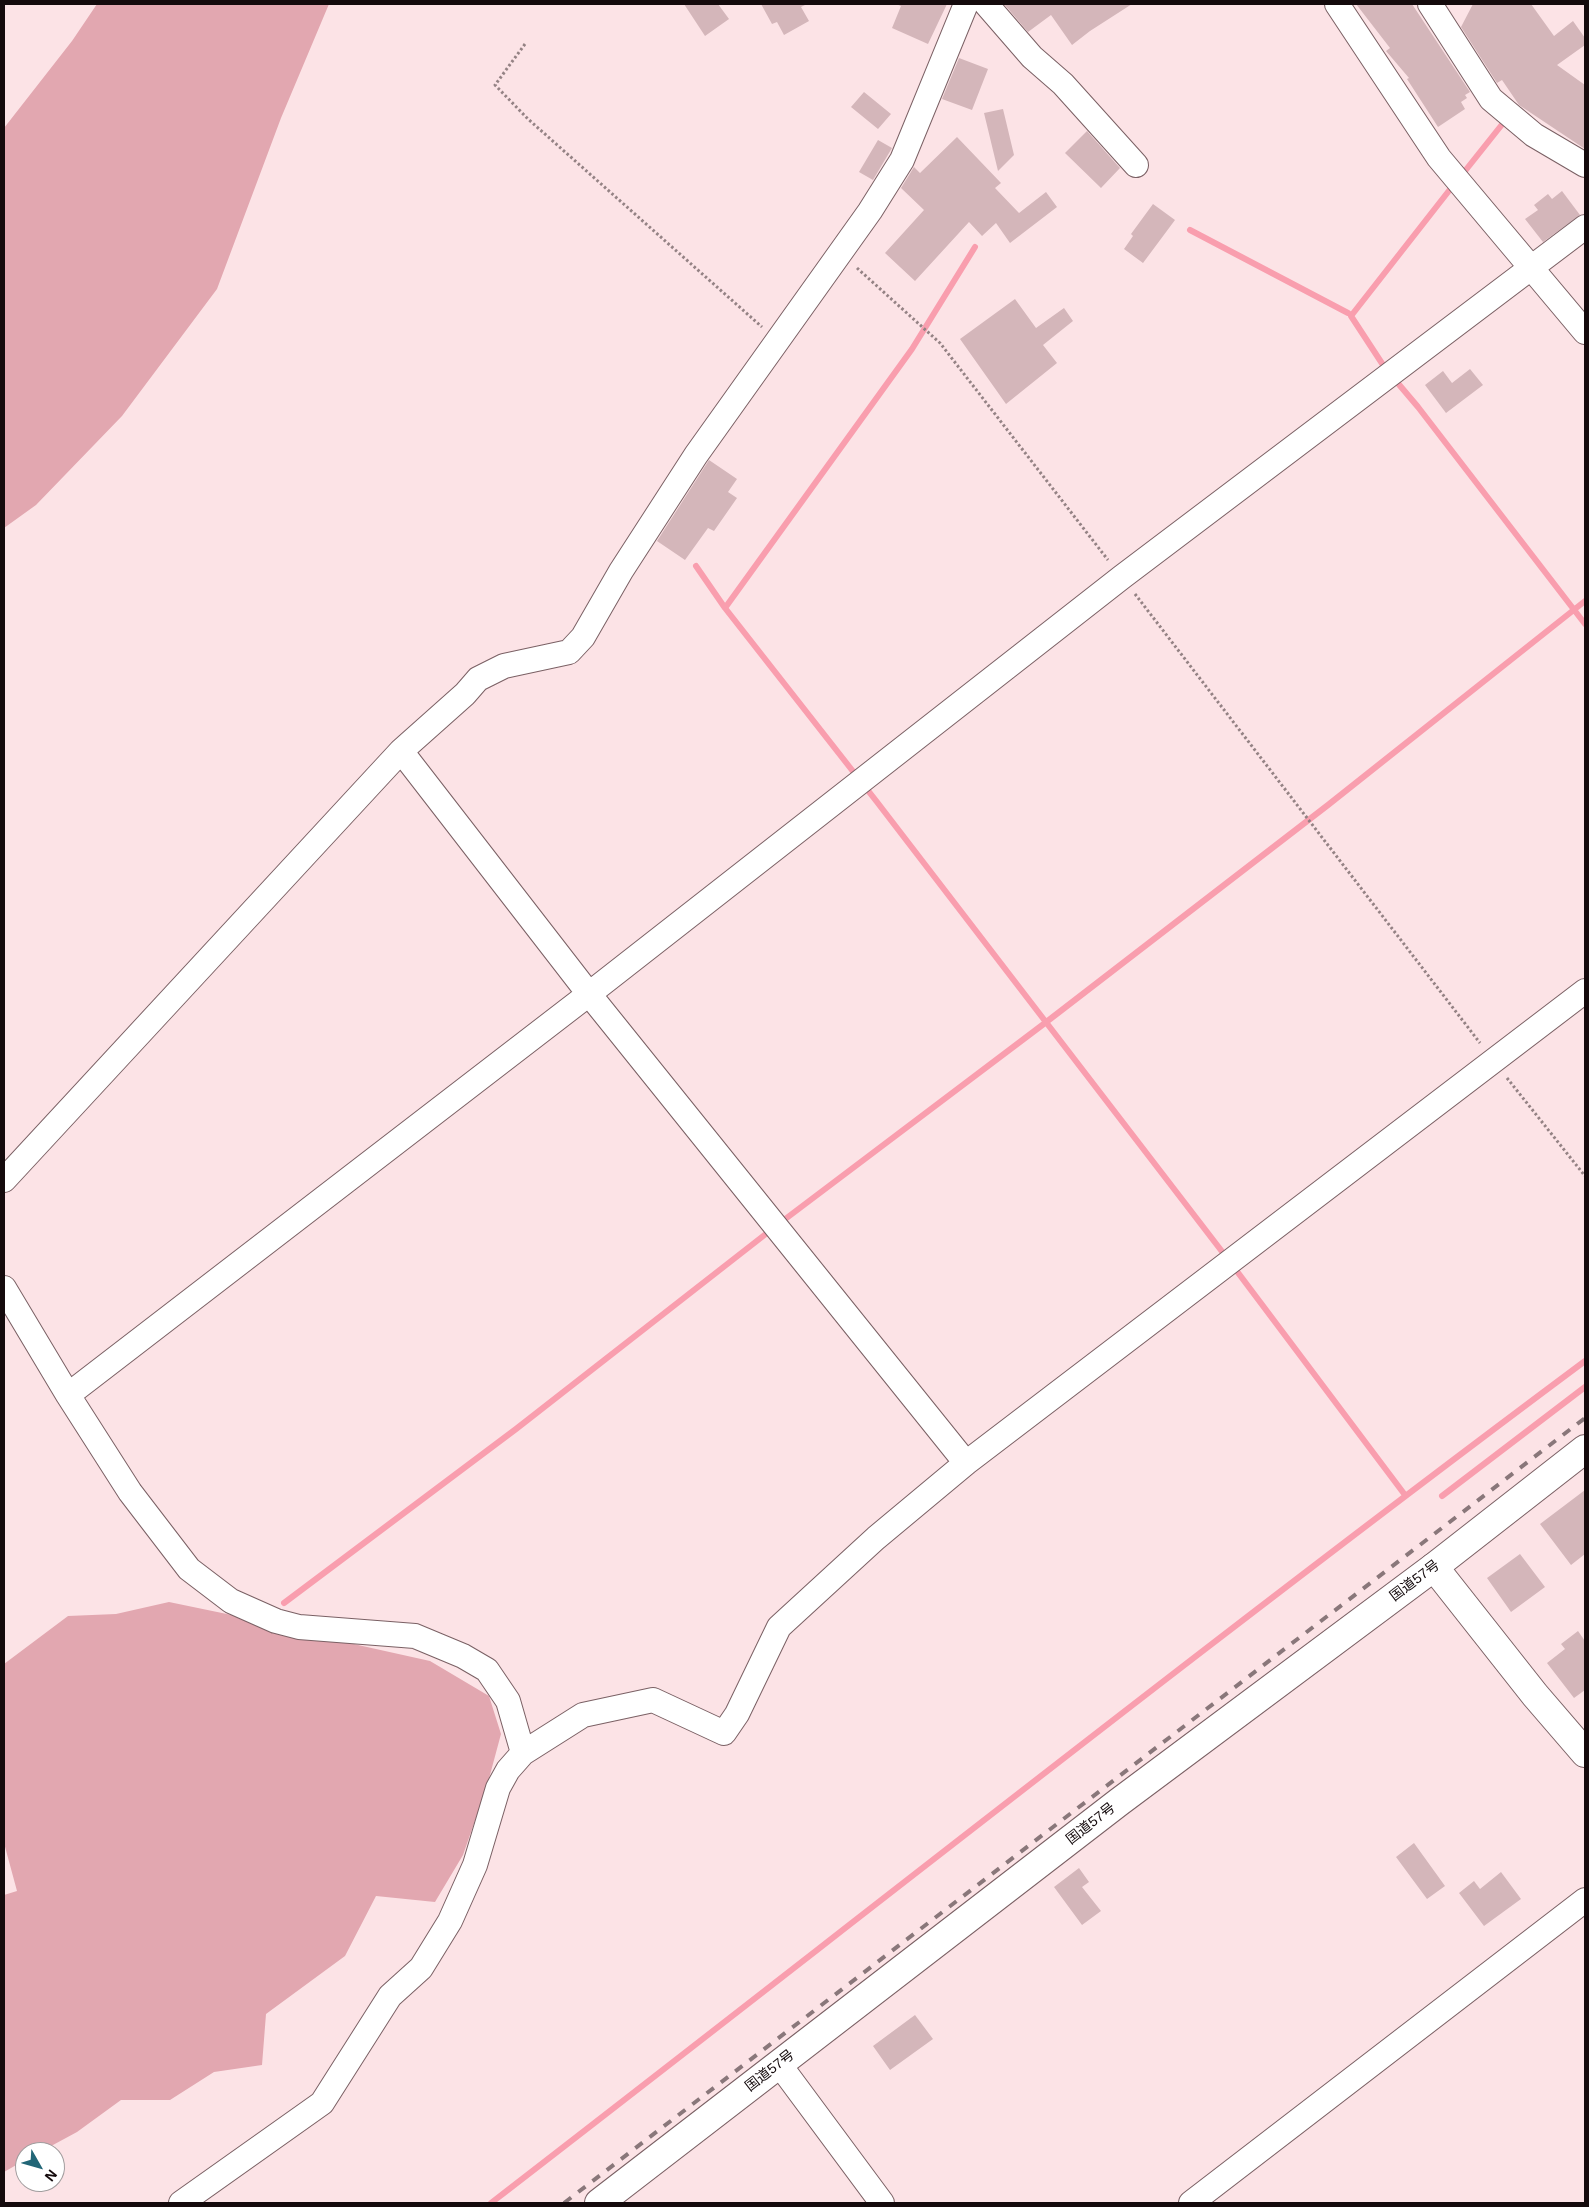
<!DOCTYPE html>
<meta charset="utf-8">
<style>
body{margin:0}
#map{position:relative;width:1589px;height:2207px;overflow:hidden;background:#fce3e6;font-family:Arial,sans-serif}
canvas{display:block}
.frame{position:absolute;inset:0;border:5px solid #140a0c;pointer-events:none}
.north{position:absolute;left:15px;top:2142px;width:50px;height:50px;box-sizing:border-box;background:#fff;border:1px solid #a19d9e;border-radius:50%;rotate:128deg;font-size:14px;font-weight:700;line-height:20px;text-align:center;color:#140a0c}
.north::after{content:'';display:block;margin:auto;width:18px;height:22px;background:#267;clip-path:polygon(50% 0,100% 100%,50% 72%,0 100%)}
</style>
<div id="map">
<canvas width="1589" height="2207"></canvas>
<div class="frame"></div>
<div class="north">N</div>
</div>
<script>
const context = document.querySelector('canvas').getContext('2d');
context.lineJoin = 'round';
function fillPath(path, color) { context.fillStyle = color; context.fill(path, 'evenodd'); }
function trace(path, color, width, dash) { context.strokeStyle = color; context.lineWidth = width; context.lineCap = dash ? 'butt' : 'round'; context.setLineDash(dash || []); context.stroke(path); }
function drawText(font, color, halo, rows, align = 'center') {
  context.font = font + ' Arial,"Noto Sans JP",sans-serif'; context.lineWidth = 5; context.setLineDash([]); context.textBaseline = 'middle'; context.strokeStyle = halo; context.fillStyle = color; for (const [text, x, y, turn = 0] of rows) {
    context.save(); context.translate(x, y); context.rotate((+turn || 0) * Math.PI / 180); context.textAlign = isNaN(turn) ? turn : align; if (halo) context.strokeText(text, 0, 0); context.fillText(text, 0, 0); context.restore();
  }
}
fillPath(new Path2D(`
 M97,4H329L281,118L217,289L122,416L36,505L4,528V128L72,41Z
 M169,1602L275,1624L358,1645L430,1661L489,1696L501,1734L487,1786L463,1855L435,1902L376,1896L345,1956L266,2014L262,2065L214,2072L170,2100H121L77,2132L40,2152H25V2160L4,2172V1895L17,1891L4,1843V1664L68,1616L116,1614Z`), '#e2a7b0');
trace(new Path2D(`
 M1461,176L1504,122
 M1455,183L1351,316L1385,368L1418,407L1585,624
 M1190,230L1348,313
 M975,247L912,349L725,608L877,802L1227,1258
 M696,566L725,608
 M1233,1266L1405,1495
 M1442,1496L1585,1387
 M284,1603L516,1429L776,1226L1045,1023L1328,805L1585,601
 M491,2203C855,1922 1216,1636 1585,1361`), '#f99eae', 6);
fillPath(new Path2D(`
 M684,4H718L729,19L705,36Z
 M761,4H807L801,7L809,21L784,35L777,22L772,24Z
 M896,4H947L928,44L892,28L901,6Z
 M1004,4H1132L1090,31L1072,45L1051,15L1028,32Z
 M1356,4H1412L1470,92L1465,95L1467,98L1461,102L1465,109L1438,127L1407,79L1409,78L1386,51L1390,48Z
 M1473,4H1531L1554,36L1573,21L1585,38V45L1557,65L1585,85V149L1519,105L1502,80L1497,83L1461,27Z
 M959,58L988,69L972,110L942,99Z
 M864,92L891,114L878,129L851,107Z
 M1003,109L1014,155L998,171L984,113Z
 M1087,131L1120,168L1101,188L1065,153Z
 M957,137L1001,183L995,188L1019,213L1046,192L1057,207L1010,243L996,223L982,236L969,222L915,281L885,253L924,210L901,188L914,167L920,173Z
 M878,140L892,148L873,180L859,172Z
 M1562,191L1580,215L1543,242L1525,219L1538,210L1534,205L1548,194L1552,199Z
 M1153,204L1175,220L1143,263L1124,249L1133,236L1131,234Z
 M1015,299L1036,328L1064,308L1073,321L1043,345L1057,363L1006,404L960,339Z
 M1470,369L1483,385L1446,413L1425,385L1443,371L1452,383Z
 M709,460L737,479L728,492L737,498L714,531L708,528L685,560L657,541Z
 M1585,1490V1554L1571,1565L1540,1524Z
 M1520,1554L1545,1587L1511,1612L1487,1578Z
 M1578,1631L1585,1641V1690L1574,1698L1547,1663L1565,1649L1561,1644Z
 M1414,1843L1445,1886L1427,1899L1396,1857Z
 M1079,1868L1089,1882L1082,1887L1101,1911L1082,1925L1054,1887Z
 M1501,1872L1521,1899L1484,1926L1459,1893L1474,1881L1480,1889Z
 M915,2015L933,2039L890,2070L873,2046Z`), '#d4b6ba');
const street = new Path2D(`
 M986,4L1032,57L1063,84L1136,165
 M1337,4L1439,158L1585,332
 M1430,4L1491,99L1534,135L1585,165
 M401,751L589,994L966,1463
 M4,1180L401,751L465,694L478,679L504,666L569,652L583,637L621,571L696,455L870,211L902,160L966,4
 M4,1288L68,1395L130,1492L189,1569L231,1601L276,1621L299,1627L415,1636L463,1656L487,1670L508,1701L523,1753
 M68,1395L589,994L1122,577L1585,227
 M779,2064L882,2203
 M181,2203L322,2103L390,1996L421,1968L450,1921L475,1865L498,1788L508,1770L523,1753L583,1715L653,1700L724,1733L737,1714L779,1627L876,1538L966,1463L1585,991
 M1191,2203L1585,1900`);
const secondary = new Path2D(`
 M1434,1567L1535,1695L1585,1753`);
const highway = new Path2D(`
 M599,2203L1119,1802L1434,1567L1585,1449`);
trace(street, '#7a6064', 26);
trace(secondary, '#7a6064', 30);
trace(highway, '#7a6064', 30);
trace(new Path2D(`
 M525,44L495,85L528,119L762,327
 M857,268L940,343L1108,560
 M1135,594L1480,1043
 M1507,1078L1585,1176`), '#948284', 3, [2.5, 2.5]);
trace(street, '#fff', 24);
trace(secondary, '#fff', 28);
trace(highway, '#fff', 28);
trace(new Path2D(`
 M564,2203L1585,1418`), '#89777a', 4, [9, 9]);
drawText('14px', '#140a0c', '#fff', [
 ["国道57号",1415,1581,-37],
 ["国道57号",1091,1824,-38],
 ["国道57号",770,2071,-38]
]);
</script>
